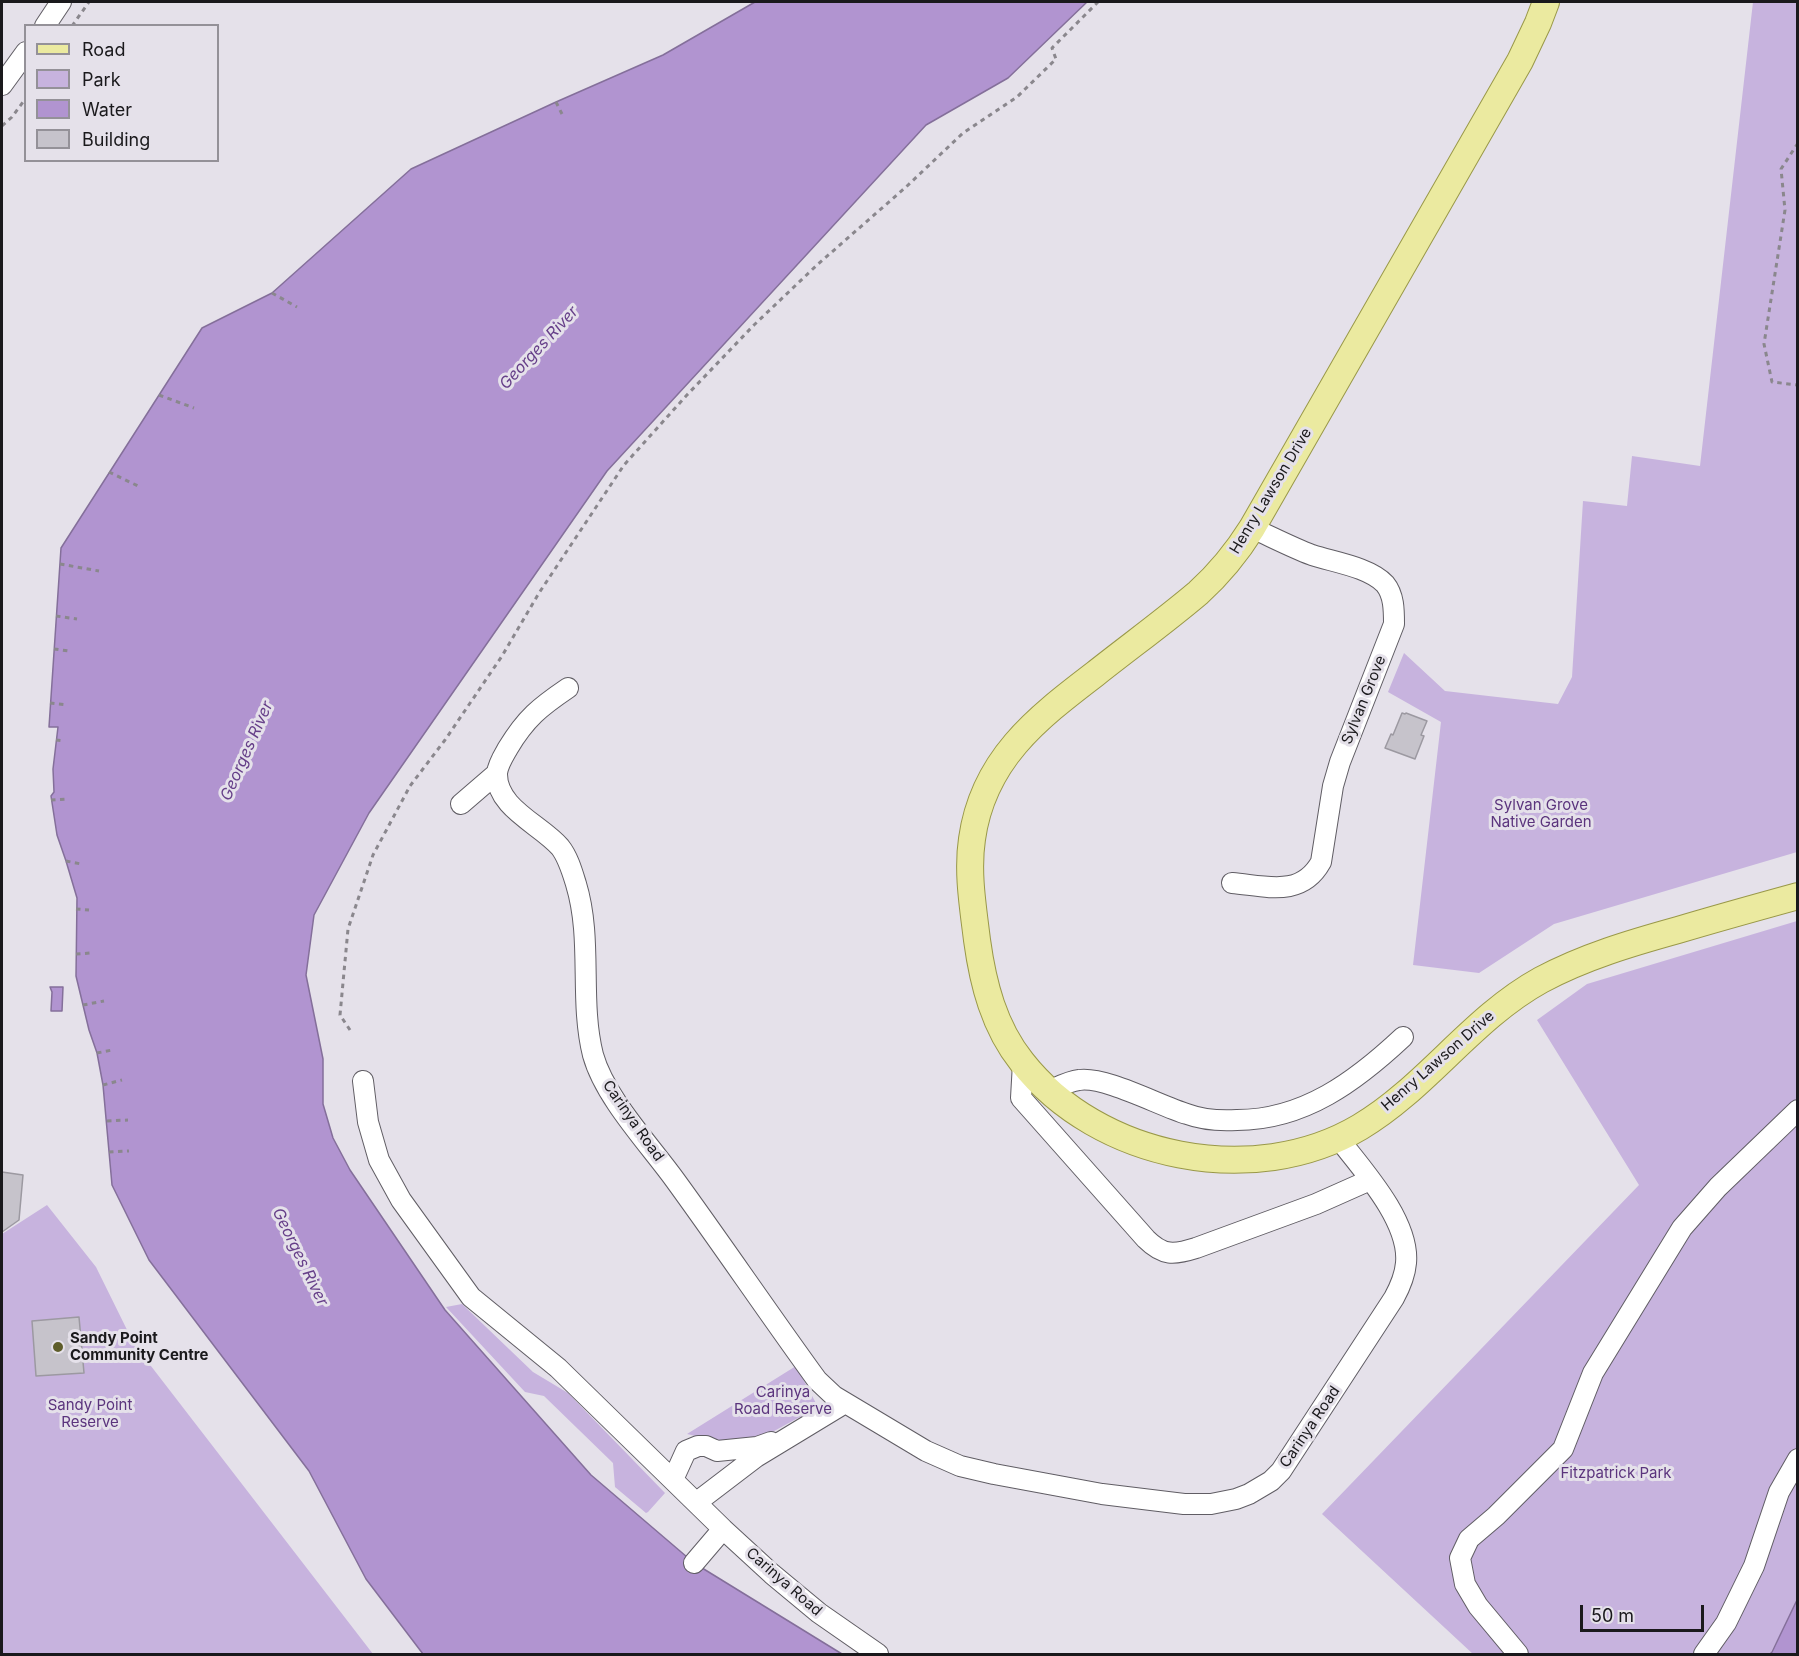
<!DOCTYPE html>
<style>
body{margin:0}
#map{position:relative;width:1799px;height:1656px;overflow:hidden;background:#e5e1ea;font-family:Inter,sans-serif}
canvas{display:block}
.frame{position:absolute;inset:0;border:3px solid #1a191c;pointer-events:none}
.legend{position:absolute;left:24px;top:24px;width:195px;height:138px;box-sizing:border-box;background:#e5e1ea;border:2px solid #949198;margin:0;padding:8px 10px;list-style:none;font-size:18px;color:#1a191c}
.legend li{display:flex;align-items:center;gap:12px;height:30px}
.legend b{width:30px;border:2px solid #949198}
.scale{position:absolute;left:1580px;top:1605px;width:124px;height:27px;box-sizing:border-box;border:3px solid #1a191c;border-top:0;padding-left:8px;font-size:18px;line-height:21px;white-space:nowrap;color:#1a191c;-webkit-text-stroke:4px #e5e1ea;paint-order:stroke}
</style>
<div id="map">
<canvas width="1799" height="1656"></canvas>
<div class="frame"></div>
<ul class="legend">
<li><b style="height:8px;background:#ebeaa0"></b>Road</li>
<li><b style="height:16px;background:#c7b3de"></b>Park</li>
<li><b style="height:16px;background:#b194d0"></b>Water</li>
<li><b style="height:16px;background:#c6c3cb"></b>Building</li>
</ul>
<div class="scale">50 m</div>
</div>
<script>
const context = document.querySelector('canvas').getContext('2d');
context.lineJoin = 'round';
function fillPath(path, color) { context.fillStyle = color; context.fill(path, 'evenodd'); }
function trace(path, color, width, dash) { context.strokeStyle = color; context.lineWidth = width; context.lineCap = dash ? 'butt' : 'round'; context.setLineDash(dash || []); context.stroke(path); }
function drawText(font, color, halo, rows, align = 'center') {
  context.font = font + ' Inter,sans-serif'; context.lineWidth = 6; context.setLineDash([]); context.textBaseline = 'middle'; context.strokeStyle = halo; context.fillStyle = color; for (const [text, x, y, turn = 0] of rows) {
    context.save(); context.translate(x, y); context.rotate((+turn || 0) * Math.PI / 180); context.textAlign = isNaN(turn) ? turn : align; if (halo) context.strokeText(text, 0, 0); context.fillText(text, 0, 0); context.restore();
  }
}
fillPath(new Path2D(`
 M1753,2H1797V852L1554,924L1479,973L1413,965L1441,722L1388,692L1404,653L1445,691L1558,704L1572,677L1583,501L1627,506L1632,456L1700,466Z
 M1797,921L1798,1600L1770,1654H1473L1322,1514L1639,1185L1537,1020L1587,984Z
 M47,1205L96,1267L134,1344L373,1654H2V1265H3L2,1263V1234Z
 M462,1304L533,1372L568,1393L665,1493L648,1512L646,1513L615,1487L613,1463L544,1396L525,1392L446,1307Z
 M796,1366L818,1407L745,1447L687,1434Z`), '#c7b3de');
const water = new Path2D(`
 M755,2H1087L1008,78L926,125L607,471L369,813L314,915L306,975L323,1059V1104L333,1138L350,1170L445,1310L591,1475L694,1563L842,1654H423L366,1579L309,1471L149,1260L112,1185L103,1085L97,1053L89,1030L76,976L77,898L66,861L57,835L51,796L54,792L53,769L58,727H49L61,548L202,328L272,293L411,169L556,102L663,55Z
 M50,987H63L62,1011H51L52,992Z
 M1797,1600V1654H1770L1772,1652Z`);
fillPath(water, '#b194d0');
trace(water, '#846f9a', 1.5);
const building = new Path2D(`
 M1402,713L1405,714L1406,713L1427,721L1421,735L1424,736L1415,759L1385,748L1391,734L1393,735Z
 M2,1172L23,1175L19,1220L2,1232Z
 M79,1317L84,1373L36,1376L32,1321Z`);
fillPath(building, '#c6c3cb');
trace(building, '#9c99a1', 1.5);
const minor = new Path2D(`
 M45,26L61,2
 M2,85L26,52
 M568,688C540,707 526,718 508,748C504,755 498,764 497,773C496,808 540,824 560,847C568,857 572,871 576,884C593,940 579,999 593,1055C605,1098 649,1144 675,1180C723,1246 769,1314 817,1380L834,1396L926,1451L960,1466L994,1474L1102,1494L1184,1504H1211L1236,1499L1249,1494L1271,1481L1281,1471L1394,1298C1400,1287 1405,1275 1406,1263C1410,1221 1362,1169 1338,1138
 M461,804L497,773
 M1232,883C1266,886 1301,898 1321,862L1333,786L1340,762L1394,624C1394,610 1394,595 1385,584C1369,567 1333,562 1312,555C1291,547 1272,537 1252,528
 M1023,1063L1021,1098L1146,1239C1163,1256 1174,1255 1196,1248L1316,1204L1370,1180
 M363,1081L368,1122L379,1160L401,1200L471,1297L558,1368L723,1529L772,1574L819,1613L878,1654
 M1049,1091C1058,1087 1069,1081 1079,1080C1105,1076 1160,1106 1187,1114C1203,1120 1220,1121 1237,1120C1304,1120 1356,1081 1403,1037
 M671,1477L676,1473L686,1451L698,1446H706L717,1451L757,1447L771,1442
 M697,1502L756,1457L845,1403
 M694,1563L723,1529
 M1518,1654L1478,1606L1465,1584L1460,1558L1469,1539L1496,1516L1563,1449L1593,1373L1682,1228L1718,1187L1798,1110
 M1704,1654L1726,1623L1754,1566L1779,1492L1798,1459`);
const major = new Path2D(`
 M1546,2L1538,23L1520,61L1252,528C1237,552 1219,574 1198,593C1165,621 1129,647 1095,674C1036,719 983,760 972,839C967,872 973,907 977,940C983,984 994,1027 1022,1062C1098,1159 1254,1190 1360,1127C1427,1087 1472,1018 1541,980C1584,957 1631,943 1678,930C1718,918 1758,907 1798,896`);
trace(minor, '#605d64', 22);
trace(major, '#999848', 28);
trace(new Path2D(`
 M72,26L89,2
 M556,102L562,114
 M2,126L12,117L26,98
 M1798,143L1781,169L1785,210L1764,344L1772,382L1798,385
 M272,293L297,307
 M159,395L194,408
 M109,472L138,486
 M60,564L99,571
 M56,616L77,619
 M54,649L69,651
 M50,703L67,705
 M56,740L64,741
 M51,800L67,799
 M66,861L81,864
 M76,909L89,910
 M76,954L91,953
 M83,1005L104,1001
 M350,1030L340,1015L348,929L373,855L410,786L445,740L502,656L539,593L624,465L686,396L754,325L817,265L906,187L963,133L1017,97L1056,59L1052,48L1098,2
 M97,1053L112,1050
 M103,1085L122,1080
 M107,1121L128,1120
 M109,1152L129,1151`), '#8a878d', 3, [4.5, 4.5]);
trace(minor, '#fff', 20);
trace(major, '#ebeaa0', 26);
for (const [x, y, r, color] of [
 [58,1347,6,"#5e5d2a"]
]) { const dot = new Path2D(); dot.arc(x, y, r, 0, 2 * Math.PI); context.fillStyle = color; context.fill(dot); trace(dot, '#e5e1ea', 2); }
drawText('15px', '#1a191c', '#e5e1ea', [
 ["Henry Lawson Drive",1271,491,-59],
 ["Sylvan Grove",1364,700,-68],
 ["Henry Lawson Drive",1438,1061,-41],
 ["Carinya Road",633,1121,55],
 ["Carinya Road",1310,1427,-56],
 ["Carinya Road",784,1582,41]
]);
drawText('15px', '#5b347d', '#e5e1ea', [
 ["Sylvan Grove",1541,805],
 ["Native Garden",1541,822],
 ["Carinya",783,1392],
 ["Road Reserve",783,1409],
 ["Sandy Point",90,1405],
 ["Reserve",90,1422],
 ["Fitzpatrick Park",1616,1473]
]);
drawText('bold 15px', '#1a191c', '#e5e1ea', [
 ["Sandy Point",70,1338],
 ["Community Centre",70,1355]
], 'left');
drawText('italic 16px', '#663f89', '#e5e1ea', [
 ["Georges River",539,348,-47],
 ["Georges River",247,751,-66],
 ["Georges River",300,1257,64]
]);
</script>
